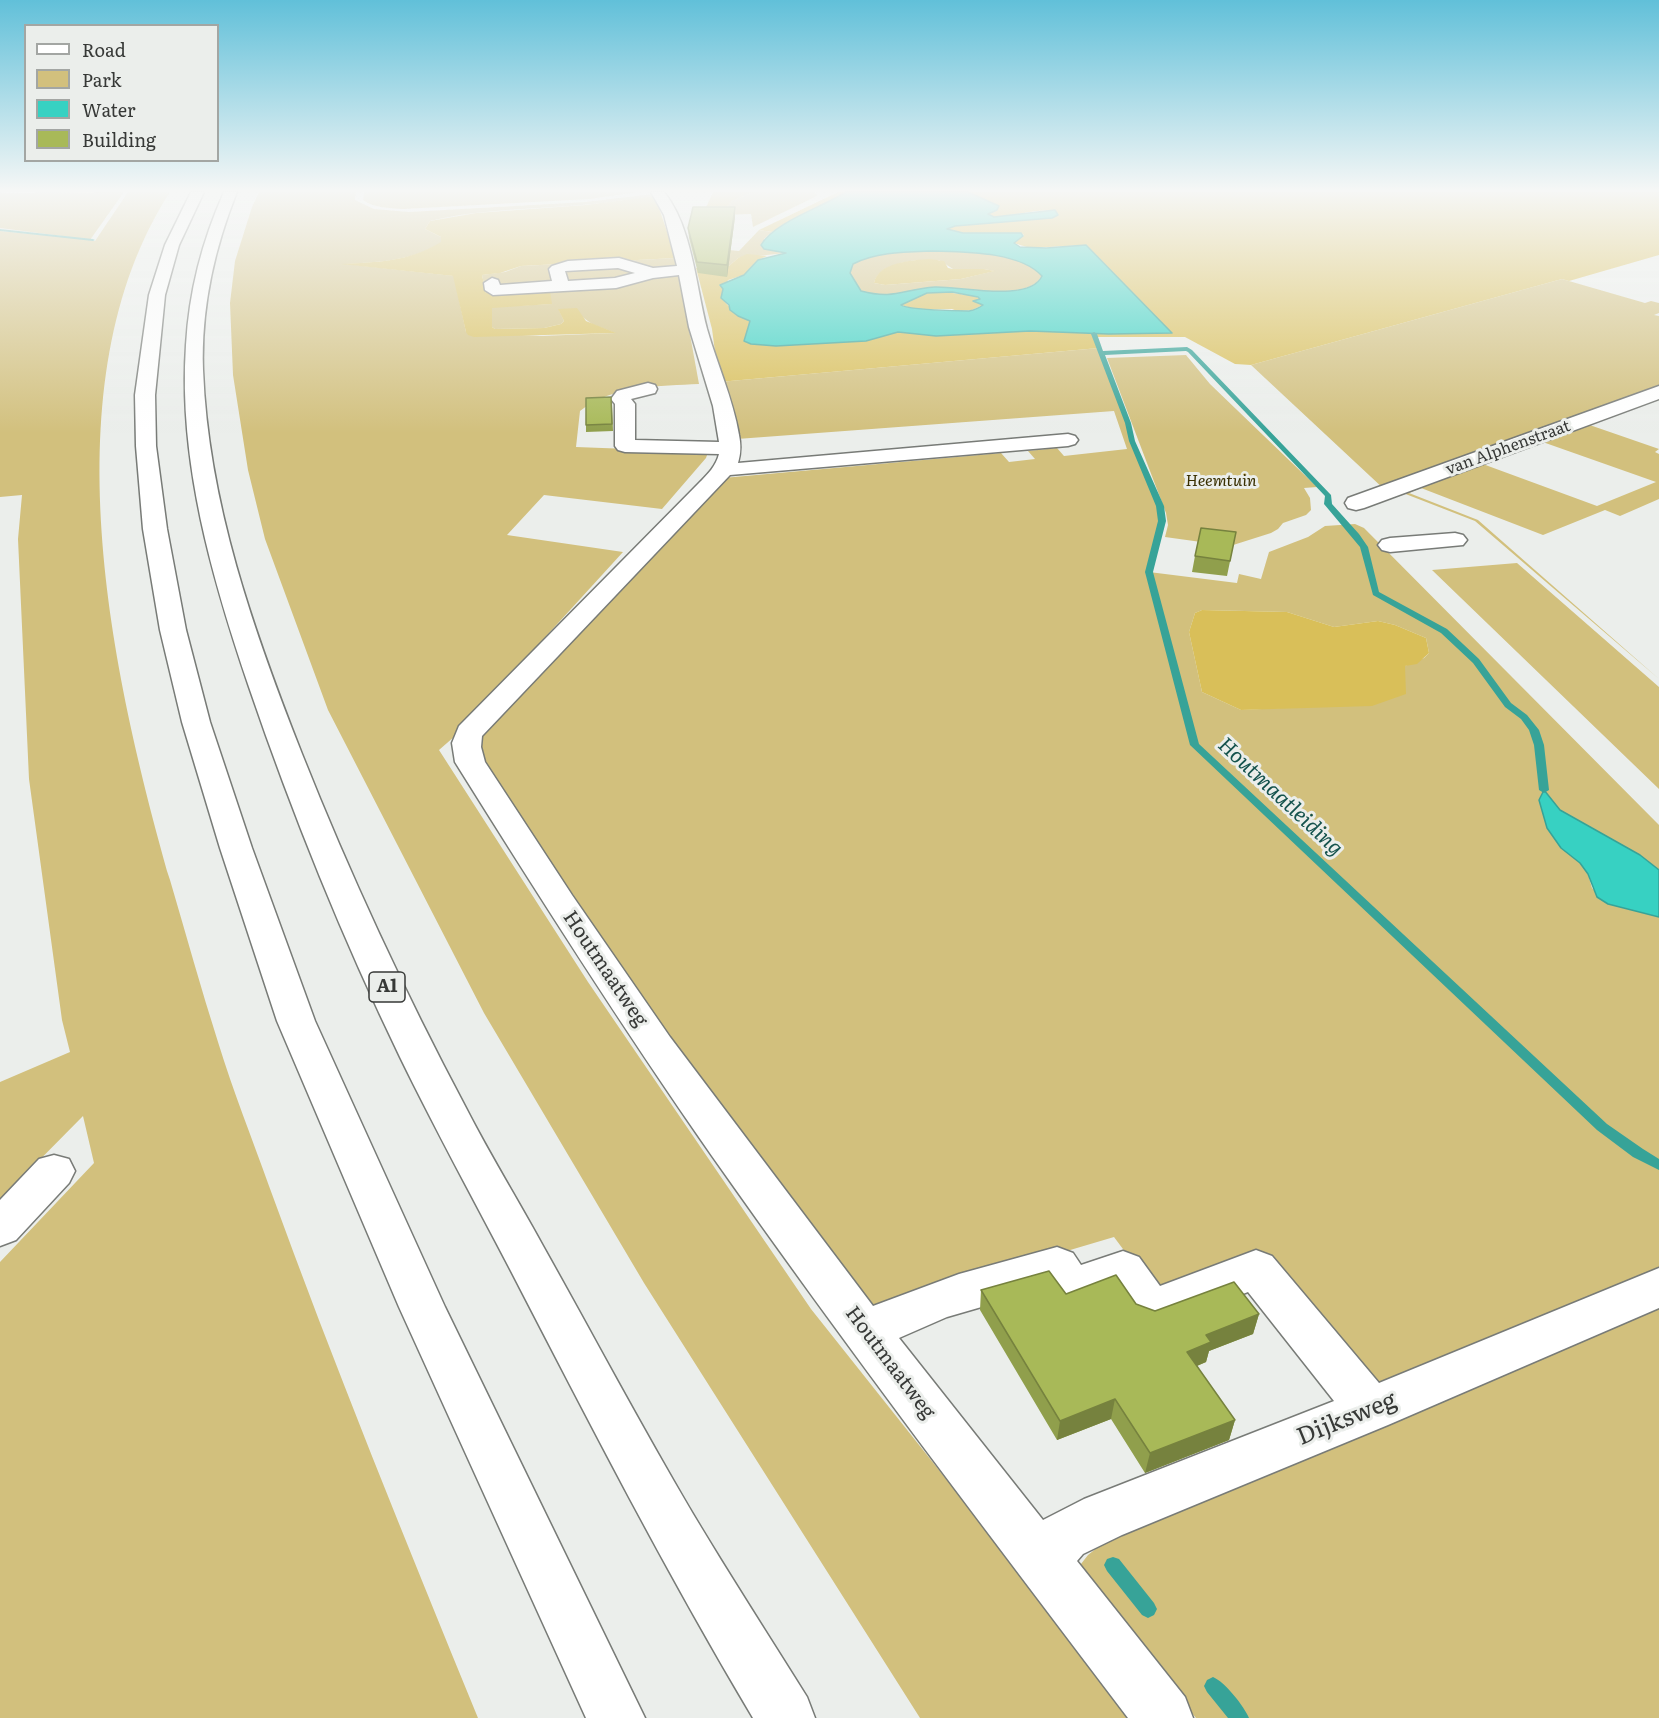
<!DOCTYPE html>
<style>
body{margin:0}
#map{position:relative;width:1659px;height:1718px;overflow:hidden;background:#ebeeeb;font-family:Literata,serif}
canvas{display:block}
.legend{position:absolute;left:24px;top:24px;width:195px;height:138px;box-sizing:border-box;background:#ebeeeb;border:2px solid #a3a6a3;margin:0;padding:8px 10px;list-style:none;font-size:18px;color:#373937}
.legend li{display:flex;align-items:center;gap:12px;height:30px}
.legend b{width:30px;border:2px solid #a3a6a3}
</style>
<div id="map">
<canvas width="1659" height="1718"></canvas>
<ul class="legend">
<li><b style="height:8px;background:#fff"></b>Road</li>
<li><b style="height:16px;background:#d2c07d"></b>Park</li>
<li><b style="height:16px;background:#37d1c2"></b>Water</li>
<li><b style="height:16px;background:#a8b958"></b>Building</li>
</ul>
</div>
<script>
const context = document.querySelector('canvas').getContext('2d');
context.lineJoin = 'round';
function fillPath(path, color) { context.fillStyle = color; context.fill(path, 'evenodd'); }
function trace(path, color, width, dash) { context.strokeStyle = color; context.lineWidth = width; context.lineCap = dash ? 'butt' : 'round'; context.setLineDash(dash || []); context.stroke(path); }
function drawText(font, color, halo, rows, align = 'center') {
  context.font = font + ' Literata,serif'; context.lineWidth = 6; context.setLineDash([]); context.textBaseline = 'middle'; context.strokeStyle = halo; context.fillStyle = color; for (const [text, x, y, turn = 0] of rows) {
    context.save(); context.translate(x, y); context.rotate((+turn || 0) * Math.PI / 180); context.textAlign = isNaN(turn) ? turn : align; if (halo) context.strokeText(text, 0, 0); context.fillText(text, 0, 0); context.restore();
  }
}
fillPath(new Path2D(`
 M124,192L90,240L95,241L128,192H170C46,384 112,675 170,880C186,934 201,989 218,1042C233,1091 252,1138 269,1186C334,1365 406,1542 478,1718H0V1262L94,1163L83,1116L0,1200V1082L70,1052L62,1020L29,779L18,539L22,495L0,497V231L85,239L0,228V193Z
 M259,192H356L355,200L374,209L409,212L585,202L653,194L655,196C621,201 587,205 554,207C512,210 470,211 430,221L425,229L441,237V243C411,261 380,262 346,264L454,276L466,332L541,336L615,333L592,324L581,316L559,310L564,321L561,324L544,328L495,329L492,327V307L551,304L519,293H486L482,275L505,272L521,266L676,258L699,384C661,386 612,385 580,411L576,447L708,452L706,458L662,509L544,495L507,535L623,552L455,736L439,750L588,982L811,1309L1136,1718H920L644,1283L484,1013L328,710L265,539L248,470L233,375L230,303L235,261L252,207Z
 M364,192H638L590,199L403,209C389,208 374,208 363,200Z
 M753,192H815L817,196L753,227L751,214L720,215L732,201Z
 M759,230L772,232L764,239L777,252L786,253L738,258L729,266L714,267L709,248L739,251Z
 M932,251C967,252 1015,250 1042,275C1030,303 960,286 935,287C903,289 895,300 861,291L850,273L853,264C876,252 906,252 932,251ZM918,260H939L953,269H984L994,271L961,279L885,285L874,283C878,266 903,262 918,260Z
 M1562,279L1645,303L1651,301L1659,303V313L1654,315L1659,316V389L1385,490L1251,365Z
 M1099,348L1128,423L1132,441L1160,506L1162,521L1149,572L1237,583L1239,574L1261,579L1269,552L1308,537L1325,526L1355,524L1364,528L1659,825V870L1640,855L1560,810L1544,791L1561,848L1580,863L1588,874L1592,888L1608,904L1659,917V1718H1196L1074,1573L1088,1555L1118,1531L1389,1413L1259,1251L1155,1292L1114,1237L868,1310L728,1125L479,755V743L483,732L723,478L1001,453L1009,462L1035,459L1028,451L1057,448L1064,456L1127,449L1114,411L737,439L719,382ZM1202,610L1287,612L1334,627L1378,621L1395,625L1426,638L1429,653L1424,658L1405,666L1323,706L1241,710L1202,692L1189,632L1195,613Z
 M1186,355L1210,384L1317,487L1304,488L1310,498L1311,510L1306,515L1283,523L1278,529L1271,533L1230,546L1165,537L1168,525L1166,513L1107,358Z
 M1581,422L1659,449L1655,452L1659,454V499L1620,516L1605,510L1543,535L1421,488L1409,493L1478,520L1659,679L1475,521L1403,493L1480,463L1597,506L1656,482L1537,440Z
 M1517,563L1659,687V789L1432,570Z`), '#d2c07d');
fillPath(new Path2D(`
 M713,192H753L732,201L720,215L704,212Z
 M838,192H846L772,232L759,230Z
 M968,192H1659V255L1569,281L1562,279L1251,365L1235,364L1185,337H1096L1099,348L719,382L712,329L696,268L729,266L738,258L747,254L767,256L758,260L744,275L728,280L721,298L738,316L750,321L744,341L751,344L776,346L872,339L898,332L936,336L1030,331L1109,334L1171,333L1086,245L1030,248L1014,243L1024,235L1021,233H963L948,231L949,227L955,226L1052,218L1055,211C1033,208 1012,218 990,217L988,214L997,210L999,206Z
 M655,196L676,258L521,266L500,273L482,275L486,293L550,291L552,304L492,308V327L495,329L544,328L561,324L564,321L558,309L577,308L586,321L616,333L474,337L468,335L466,332L453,276L341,264C377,262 409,262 441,242V237L425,229L430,221L476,213L585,205Z
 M930,259L944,261L948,268L953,269H984L995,271L961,279L885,285L874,283C878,262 913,260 930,259Z
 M945,292L975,296L981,299L974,301L983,305L972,310L957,311L952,309L918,310L901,305L927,293Z
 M1202,610L1287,612L1334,627L1378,621L1395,625L1426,638L1429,653L1417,664L1405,666L1406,694L1372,706L1241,710L1202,692L1189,632L1195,613Z`), '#d9bf59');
const water = new Path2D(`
 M846,192H968L999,206L997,210L988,214L994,217L1055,210L1058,215L1052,218L955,226L947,229L963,233H1021L1023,236L1014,243L1020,247L1046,248L1086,245L1172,333L1109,334L1030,331L936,336L898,332L866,341L776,346L751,344L744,341L750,321L738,316L730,310L729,305L721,298L723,289L720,285L744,275L758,260L786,253L764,249L761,245C774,222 823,207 846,192ZM932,251C963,252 1019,251 1042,276C1030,303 959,286 935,287C903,289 895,300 861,291L850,273L853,264C876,252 906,252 932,251ZM952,292L978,297L980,299L973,301L983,305C979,308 974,310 969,311C958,311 908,310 901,305L927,293Z
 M1544,790L1560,810L1640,855L1659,870V917L1608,904L1597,897L1588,874L1580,863L1561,848L1547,828L1539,800Z`);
fillPath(water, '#37d1c2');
trace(water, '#37a398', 1.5);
fillPath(new Path2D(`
 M0,229L93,239L95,240L93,241L0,231Z
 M1094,332L1097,334L1103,351L1187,347L1192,350L1331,495L1332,504L1359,534L1368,547L1379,592L1447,629L1479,659L1511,703L1527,715L1539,730L1544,745L1549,790L1544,793L1539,790L1534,745L1529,730L1521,719L1505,707L1473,663L1441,633L1373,595L1360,547L1324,504L1325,496L1188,352L1186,351L1105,355L1131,423L1135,441L1164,506L1166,521L1153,572L1199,744L1607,1124L1643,1149L1659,1159V1170L1633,1157L1597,1130L1190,745L1145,572L1158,521L1156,506L1129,441L1125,423L1091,334Z
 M1113,1557L1119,1559L1154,1603L1157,1609L1154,1615L1148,1618L1142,1615L1107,1571L1104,1565L1107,1559Z
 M1213,1677C1225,1682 1244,1706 1249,1718H1228L1207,1692L1204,1686L1207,1680Z`), '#37a398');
const minor = new Path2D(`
 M651,192H664C692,226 696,287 707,329C717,364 733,399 739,435C741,445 741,453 738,463L1068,434L1075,436L1078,440L1075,444L1068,446L730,475L482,736L481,747L485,762L572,895L670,1037L873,1306L959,1274L1057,1247L1073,1253L1081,1265L1123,1251L1139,1257L1160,1286L1256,1250L1272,1256L1379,1383L1659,1268V1308L1388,1425L1122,1535L1083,1554L1077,1561L1185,1697L1193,1718H1128C987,1532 846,1347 712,1156C622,1027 538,895 455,762L452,743L459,726L699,483C708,474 716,466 719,454L625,452L618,450L615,446V404L611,399L617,391L648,383L655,385L657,389L655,393L631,399L635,404V440L719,442L713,406L689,327L679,275L653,278L616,288L493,295L485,290L484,283L492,278L498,280L500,285L552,281L549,269L552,266L568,261L619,258L653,268L677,266L664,215ZM618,268L635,273L615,278L568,281L565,271ZM1047,1288C1066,1317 1085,1301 1113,1292L1134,1323L1150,1329L1248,1292L1334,1401L1084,1499L1043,1520L899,1338L947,1317Z
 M1659,386V399L1364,508L1356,510L1348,508L1345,503L1348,498Z
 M1455,533L1463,535L1467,540L1463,545L1390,552L1382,550L1378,545L1382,540L1390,538Z
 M54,1155L69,1159L75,1171L69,1183L16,1240L0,1246V1200L39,1159Z`);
const highway = new Path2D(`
 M191,192H204L179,245L165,295L155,395L156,446L167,529L186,630L210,722L252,848L315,1021L445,1307L645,1718H586L399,1307L277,1021L220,848L182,722L160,630L143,529L136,446L135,395L149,295L165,245Z
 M224,192H237C214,249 201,309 203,370C208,503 254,632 302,754C350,875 405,993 466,1108C490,1155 518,1200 543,1246C593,1335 641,1426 693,1514C730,1576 769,1636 807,1697L815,1718H753C666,1572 589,1422 511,1271C474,1200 435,1129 400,1057C342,937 292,813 249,687C212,578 178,461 186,345C189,292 202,241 224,192Z`);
trace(minor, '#787b77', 3);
trace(highway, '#787b77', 3);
fillPath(minor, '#fff');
fillPath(highway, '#fff');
fillPath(new Path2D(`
 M735,207V217L727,277L698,273L689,238L688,228Z
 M612,404L613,431L586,432V425Z
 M1236,532L1227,576L1192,572L1195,556Z
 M981,1290L1066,1294L1136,1304L1155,1311L1259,1314L1253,1334L1209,1351L1206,1362L1197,1366L1235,1420L1229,1440L1145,1473L1111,1419L1057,1440L980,1310Z`), '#909f4c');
fillPath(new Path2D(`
 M735,207V217L727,277V265Z
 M1259,1314L1253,1334L1209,1351L1206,1362L1182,1372L1187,1352L1206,1335Z
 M1115,1399L1111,1419L1057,1440L1060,1421Z
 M1235,1420L1229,1440L1145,1473L1150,1453Z`), '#76823e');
const building = new Path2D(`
 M693,207H735L727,265L697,262L688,228Z
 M611,397L612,424L586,425V398Z
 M1201,528L1236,532L1230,561L1195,556Z
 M1049,1271L1066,1294L1116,1275L1136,1304L1155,1311L1234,1282L1259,1314L1206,1335L1211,1342L1187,1352L1235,1420L1150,1453L1115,1399L1060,1421L981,1290Z`);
fillPath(building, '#a8b958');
trace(building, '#76823e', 1.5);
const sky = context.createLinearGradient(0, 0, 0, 433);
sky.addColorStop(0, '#61c0d9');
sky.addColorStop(0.44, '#f6f7f6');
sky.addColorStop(1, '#f6f7f600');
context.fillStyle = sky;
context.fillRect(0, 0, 1659, 433);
drawText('16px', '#373937', '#ebeeeb', [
 ["van Alphenstraat",1508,448,-20]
]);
drawText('italic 16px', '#392f01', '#ebeeeb', [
 ["Heemtuin",1221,481]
]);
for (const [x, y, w] of [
 [387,987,36]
]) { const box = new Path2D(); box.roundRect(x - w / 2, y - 15, w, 30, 4.5); context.fillStyle = '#ebeeeb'; context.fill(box); trace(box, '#373937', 1.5); }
drawText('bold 18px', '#373937', null, [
 ["A1",387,987]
]);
drawText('20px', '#373937', '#ebeeeb', [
 ["Houtmaatweg",605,969,56],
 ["Houtmaatweg",890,1363,53]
]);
drawText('italic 21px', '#15534d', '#ebeeeb', [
 ["Houtmaatleiding",1280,797,43]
]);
drawText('24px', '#373937', '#ebeeeb', [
 ["Dijksweg",1347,1419,-22]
]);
</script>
